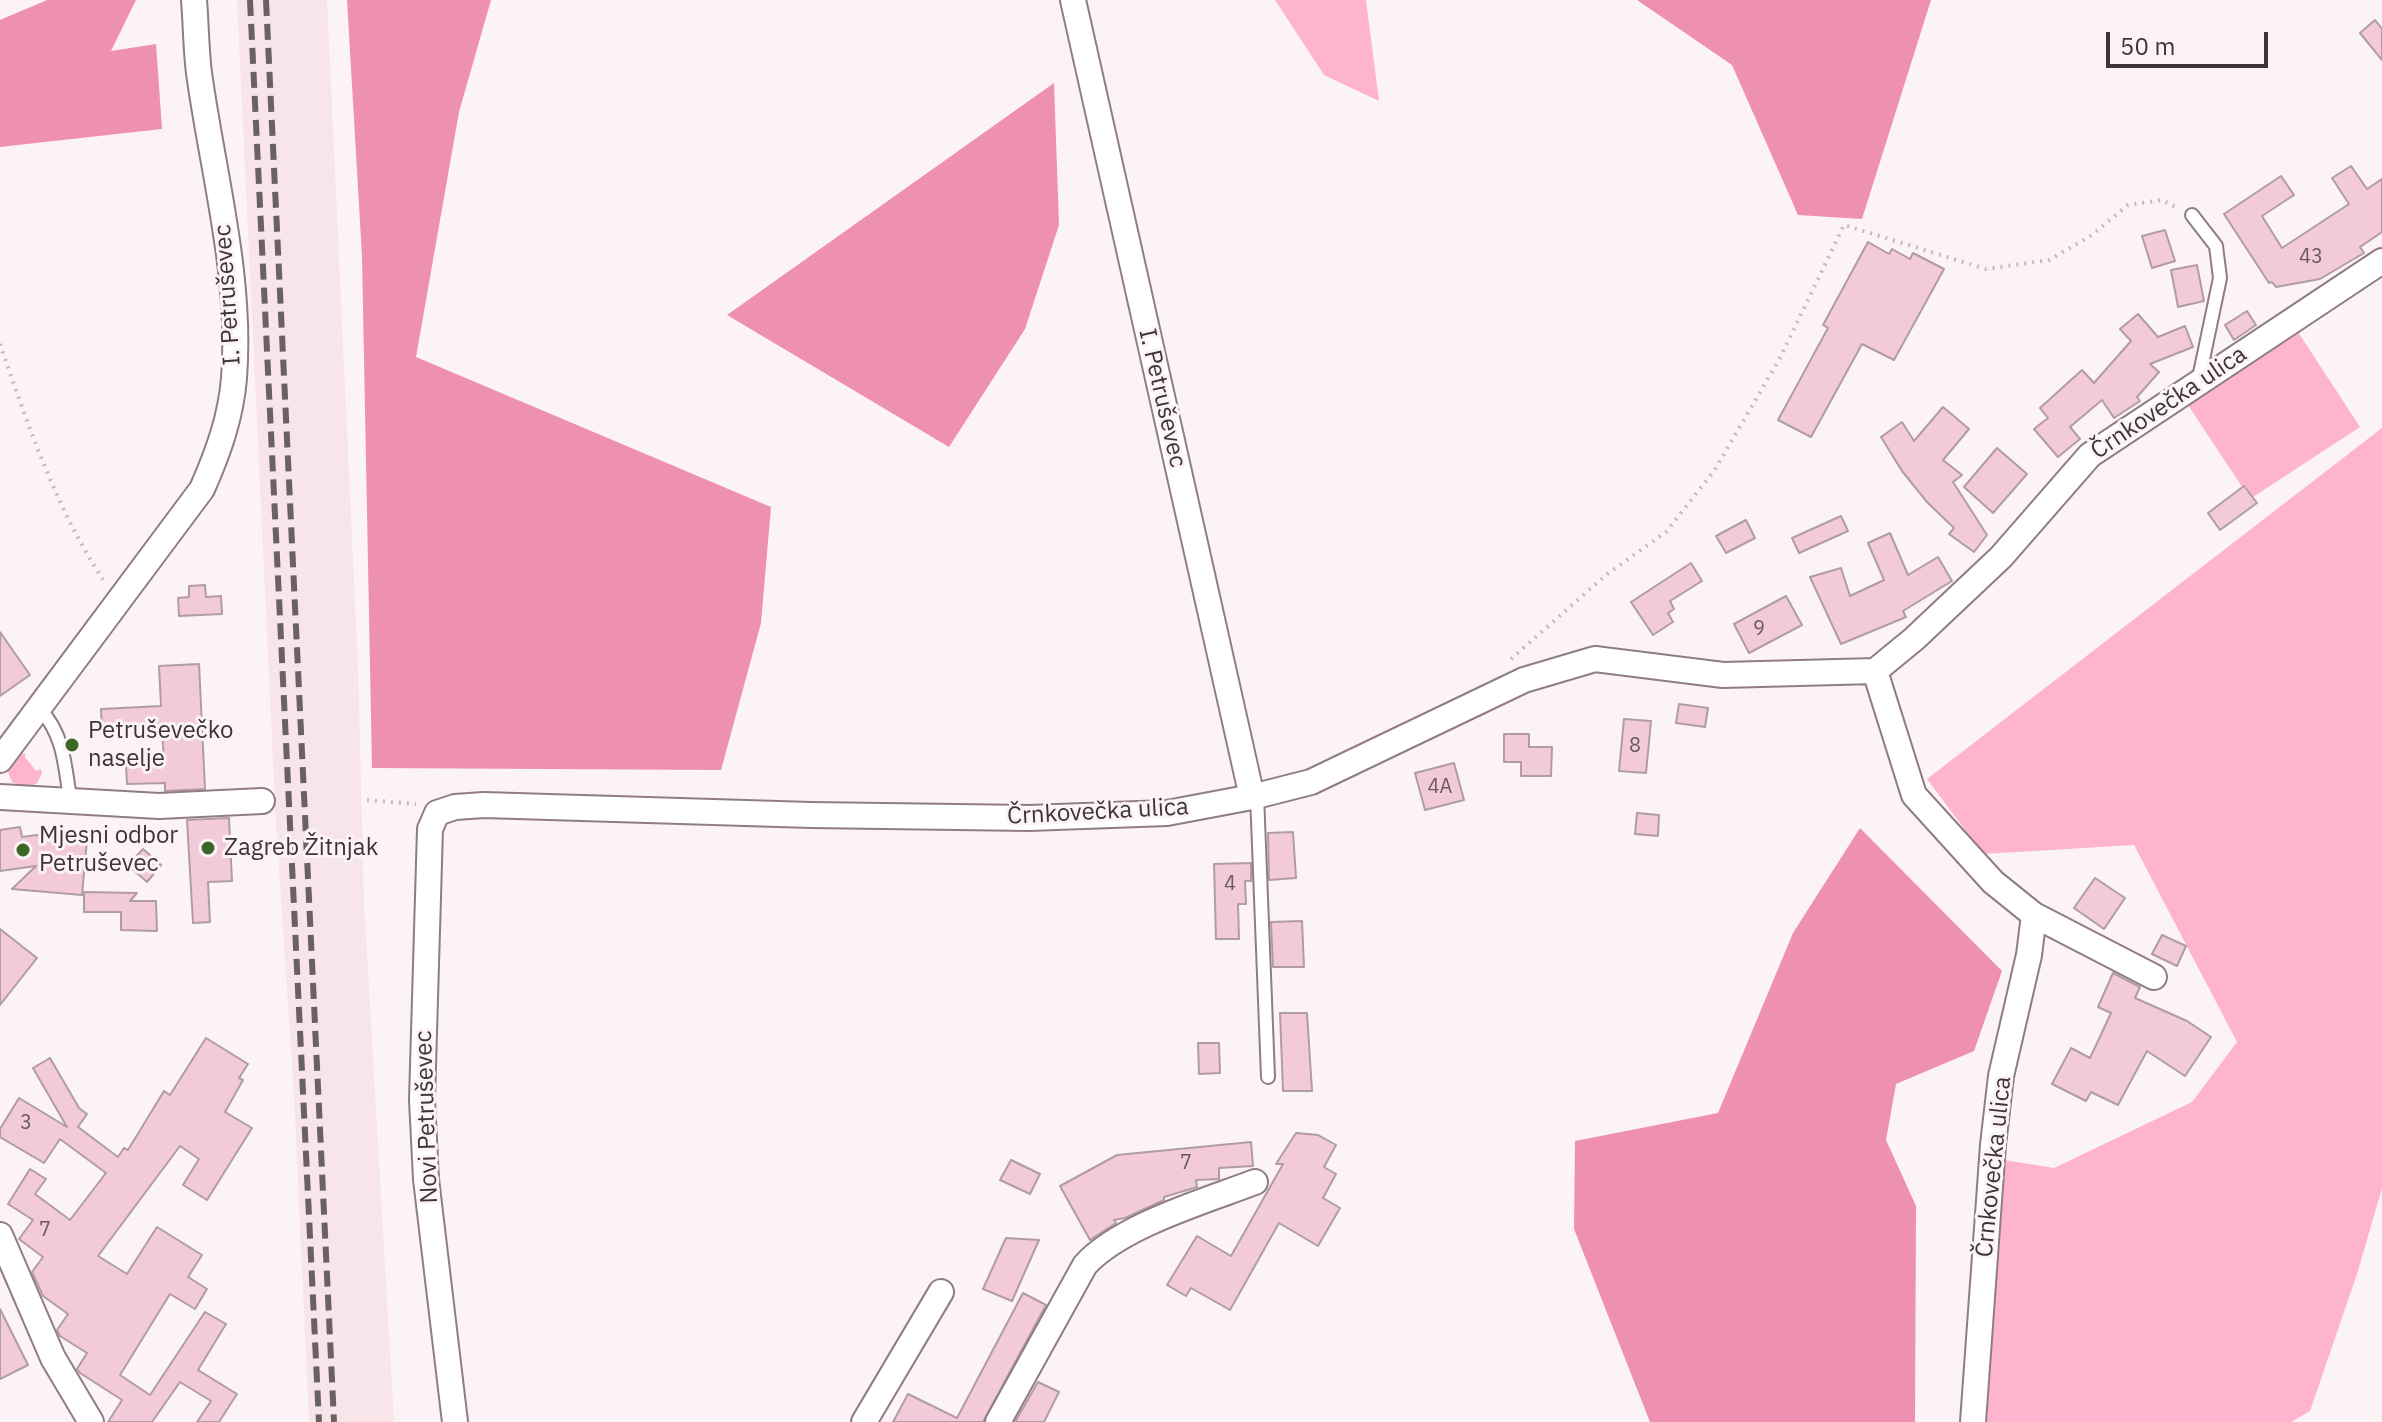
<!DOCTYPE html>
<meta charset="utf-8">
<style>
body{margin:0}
#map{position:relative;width:2382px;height:1422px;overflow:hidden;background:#fcf3f6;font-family:"IBM Plex Sans",sans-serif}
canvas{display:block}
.scale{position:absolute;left:2106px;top:32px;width:162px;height:36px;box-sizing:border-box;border:4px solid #3d3537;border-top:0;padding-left:10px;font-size:24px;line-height:28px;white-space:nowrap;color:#3d3537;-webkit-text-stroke:6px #fcf3f6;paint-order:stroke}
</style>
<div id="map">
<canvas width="2382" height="1422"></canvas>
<div class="scale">50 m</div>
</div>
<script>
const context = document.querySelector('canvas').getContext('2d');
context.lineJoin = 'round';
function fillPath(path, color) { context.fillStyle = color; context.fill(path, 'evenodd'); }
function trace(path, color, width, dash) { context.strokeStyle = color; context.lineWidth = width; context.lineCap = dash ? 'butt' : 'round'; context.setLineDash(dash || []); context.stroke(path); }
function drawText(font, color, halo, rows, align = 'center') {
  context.font = font + ' "IBM Plex Sans",sans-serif'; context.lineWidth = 6; context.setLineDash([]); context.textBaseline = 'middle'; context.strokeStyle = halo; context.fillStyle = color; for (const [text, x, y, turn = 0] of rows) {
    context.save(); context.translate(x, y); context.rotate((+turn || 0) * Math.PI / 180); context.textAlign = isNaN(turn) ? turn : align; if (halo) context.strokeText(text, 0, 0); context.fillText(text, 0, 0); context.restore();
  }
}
fillPath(new Path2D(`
 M237,0H327L358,668L364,902L394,1422H309L294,1096L276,824Z`), '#f7e5ea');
fillPath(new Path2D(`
 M1275,0H1366L1379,101L1324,75Z
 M2298,332L2360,427L2250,499L2188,405Z
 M2382,428V1188L2357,1274L2310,1411L2291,1422H1987L1998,1159L2054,1168L2192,1102L2237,1042L2134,845L1983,854L1927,779Z
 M25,753V757L36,771L41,769L42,773L37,783L27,788L12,782L8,772L15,757Z`), '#feb4cd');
fillPath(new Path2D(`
 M47,0H136L111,51L156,44L162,129L0,147V20Z
 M347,0H491L459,112L416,357L771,507L761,623L721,770L372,768L362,256Z
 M1637,0H1931L1862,219L1798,215L1732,65Z
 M1054,83L1059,225L1025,329L949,447L727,315Z
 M1860,828L2002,971L1974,1051L1896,1084L1886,1140L1916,1206L1915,1422H1650L1574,1229L1575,1141L1718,1113L1793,933Z`), '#ee90b1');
const building = new Path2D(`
 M2375,20L2382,29V60L2360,33Z
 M2351,166L2367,189L2382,179V232L2360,247L2364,253L2320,279L2276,287L2272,282L2269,283L2224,214L2281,176L2294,195L2262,216L2282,248L2349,204L2332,178Z
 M2165,230L2175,261L2152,268L2142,236Z
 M1868,242L1889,254L1892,249L1910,259L1913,253L1944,269L1894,360L1862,344L1811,437L1778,420L1828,328L1823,325Z
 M2197,265L2204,301L2178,307L2171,270Z
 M2247,311L2256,325L2234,340L2225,325Z
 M2138,314L2158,337L2185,326L2193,347L2150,364L2159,372L2137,397L2140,401L2114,418L2102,400L2070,427L2080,439L2058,457L2034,429L2048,418L2040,408L2082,370L2094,383L2131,341L2120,329Z
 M1943,407L1969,429L1943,460L1962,475L1953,482L1987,535L1974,552L1949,534L1954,528L1927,502L1902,471L1881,437L1902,422L1914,441Z
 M1997,448L2027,474L1993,513L1964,487Z
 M2244,486L2257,503L2220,530L2208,513Z
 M1841,516L1848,531L1799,553L1792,538Z
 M1746,520L1755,538L1726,553L1716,536Z
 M1890,533L1908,575L1938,557L1952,581L1903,611L1906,617L1841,644L1810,577L1841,568L1850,596L1884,580L1868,543Z
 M1691,563L1702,581L1670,601L1674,609L1668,613L1673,622L1653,635L1631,602Z
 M205,585L206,597L221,596L222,614L179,616L178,598L189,597V586Z
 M1786,596L1802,625L1749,653L1734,624Z
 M0,632L30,675L0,696Z
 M199,664L205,789L165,791V783L127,784L126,765L164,763L162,727L102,730L101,709L161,706L159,666Z
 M1679,704L1708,708L1705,727L1676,723Z
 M1624,719L1651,721L1646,773L1619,771Z
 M1504,734H1529V747H1552L1551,776H1521V762H1504Z
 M1454,763L1464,800L1425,810L1415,773Z
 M1637,813L1659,815L1658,836L1635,834Z
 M229,818L232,881L208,882L210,922L193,923L187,820Z
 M20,827L22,837L37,835L87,840L82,895L12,889L36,866L0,871V830Z
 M1293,832L1296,878L1269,880L1268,833Z
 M143,849L161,865L147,882L128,865Z
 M1251,863V881H1245L1246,904H1238L1239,939H1216L1214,864Z
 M2095,878L2125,898L2104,929L2074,908Z
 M84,892L137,893L130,901H156L157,931L121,930V912H84Z
 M1302,921L1304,967H1273L1271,922Z
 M0,929L37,958L0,1005Z
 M2162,935L2186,946L2177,966L2152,954Z
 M2113,973L2140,987L2135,998L2187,1021L2211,1037L2185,1076L2147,1051L2118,1105L2091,1092L2086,1101L2052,1084L2071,1048L2090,1058L2111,1013L2098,1007Z
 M1280,1013H1307L1312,1091H1283Z
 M206,1038L248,1064L239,1078L243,1080L225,1112L252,1128L207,1200L183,1185L199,1159L180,1146L98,1256L127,1274L157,1227L202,1255L188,1277L207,1289L195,1309L170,1294L120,1375L150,1395L205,1312L226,1324L198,1370L237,1394L219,1422H197L211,1401L180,1382L152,1422H108L122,1400L80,1373L77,1369L87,1353L60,1336L57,1330L68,1314L43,1296L32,1272L43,1257L19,1239L33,1220L8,1204L30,1169L46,1179L35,1194L70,1220L106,1173L60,1139L44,1163L0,1137V1129L19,1098L67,1127L33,1068L50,1058L79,1108L87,1114L78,1127L118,1157L124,1148L128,1150L164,1091L170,1095Z
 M1198,1043H1219L1220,1073L1199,1074Z
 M1296,1133L1318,1135L1336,1145L1324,1167L1336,1174L1323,1198L1340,1208L1318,1246L1279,1223L1230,1310L1191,1288L1186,1296L1167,1285L1197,1236L1231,1256L1283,1164H1276Z
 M1251,1142L1253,1166L1219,1168V1179L1196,1180L1197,1187L1164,1197V1200L1125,1218L1114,1220L1116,1223L1090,1240L1060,1186L1117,1155Z
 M1011,1160L1040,1174L1030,1194L1000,1180Z
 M1006,1238L1039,1240L1012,1301L983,1289Z
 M1023,1293L1046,1305L983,1422H893L908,1394L957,1418Z
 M0,1309L28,1365L0,1379Z
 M1038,1382L1059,1392L1044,1422H1015Z`);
fillPath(building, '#f3cbd8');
trace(building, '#b19ca3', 2);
const lane = new Path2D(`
 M2192,215L2216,246L2220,278L2198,383
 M40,709C64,735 65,766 70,799
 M1257,795L1268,1077`);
const street = new Path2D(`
 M1073,0L1252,797
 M1875,671L1914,795L1993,882L2034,915L2029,955L2001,1076L1993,1145L1973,1422
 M0,760L202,489C218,453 231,417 234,378C242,276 213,174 199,73C196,49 196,24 194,0
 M0,797L159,806L262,801
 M2034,915L2154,977
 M0,1235L53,1358L91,1422
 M455,1422L426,1179L422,1100L430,829L437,813L455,807L484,805L811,815L1029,818L1167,813L1252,797L1311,782L1524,680L1595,659L1723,675L1875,671L1914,639L2001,557L2090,455L2382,261
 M864,1422L941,1292
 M998,1422L1085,1265C1120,1226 1205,1201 1255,1182`);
trace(lane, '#907d83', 16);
trace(street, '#907d83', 28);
trace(new Path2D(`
 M0,344C28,425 57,512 106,584
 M1511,659L1606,575L1666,532L1714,471L1780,358L1844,225L1986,269L2049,260L2092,235L2128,205L2162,200L2179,209
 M367,800L416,804`), '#c3babd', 4, [2, 6]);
trace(lane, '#fff', 12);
trace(street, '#fff', 24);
trace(new Path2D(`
 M250,0L319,1422
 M266,0L334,1422`), '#696163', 6, [16, 8]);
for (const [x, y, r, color] of [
 [72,745,8,"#3a6726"],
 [208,848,8,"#3a6726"],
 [23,850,8,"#3a6726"]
]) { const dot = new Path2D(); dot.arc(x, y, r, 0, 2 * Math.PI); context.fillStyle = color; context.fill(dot); trace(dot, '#fcf3f6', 3); }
drawText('20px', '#6a5a5f', null, [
 ["43",2311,257],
 ["9",1759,629],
 ["8",1635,746],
 ["4A",1440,787],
 ["4",1230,884],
 ["3",26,1123],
 ["7",1186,1163],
 ["7",45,1230]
]);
drawText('24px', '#3d3537', '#fcf3f6', [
 ["I. Petruševec",228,295,-94],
 ["I. Petruševec",1162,398,77],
 ["Črnkovečka ulica",2169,403,-34],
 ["Črnkovečka ulica",1098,812,-3],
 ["Novi Petruševec",427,1117,-92],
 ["Črnkovečka ulica",1994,1167,-84]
]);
drawText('24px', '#3d3537', '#fcf3f6', [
 ["Petruševečko",88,731],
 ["naselje",88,759],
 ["Mjesni odbor",39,836],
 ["Petruševec",39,864],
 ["Zagreb Žitnjak",224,848]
], 'left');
</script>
